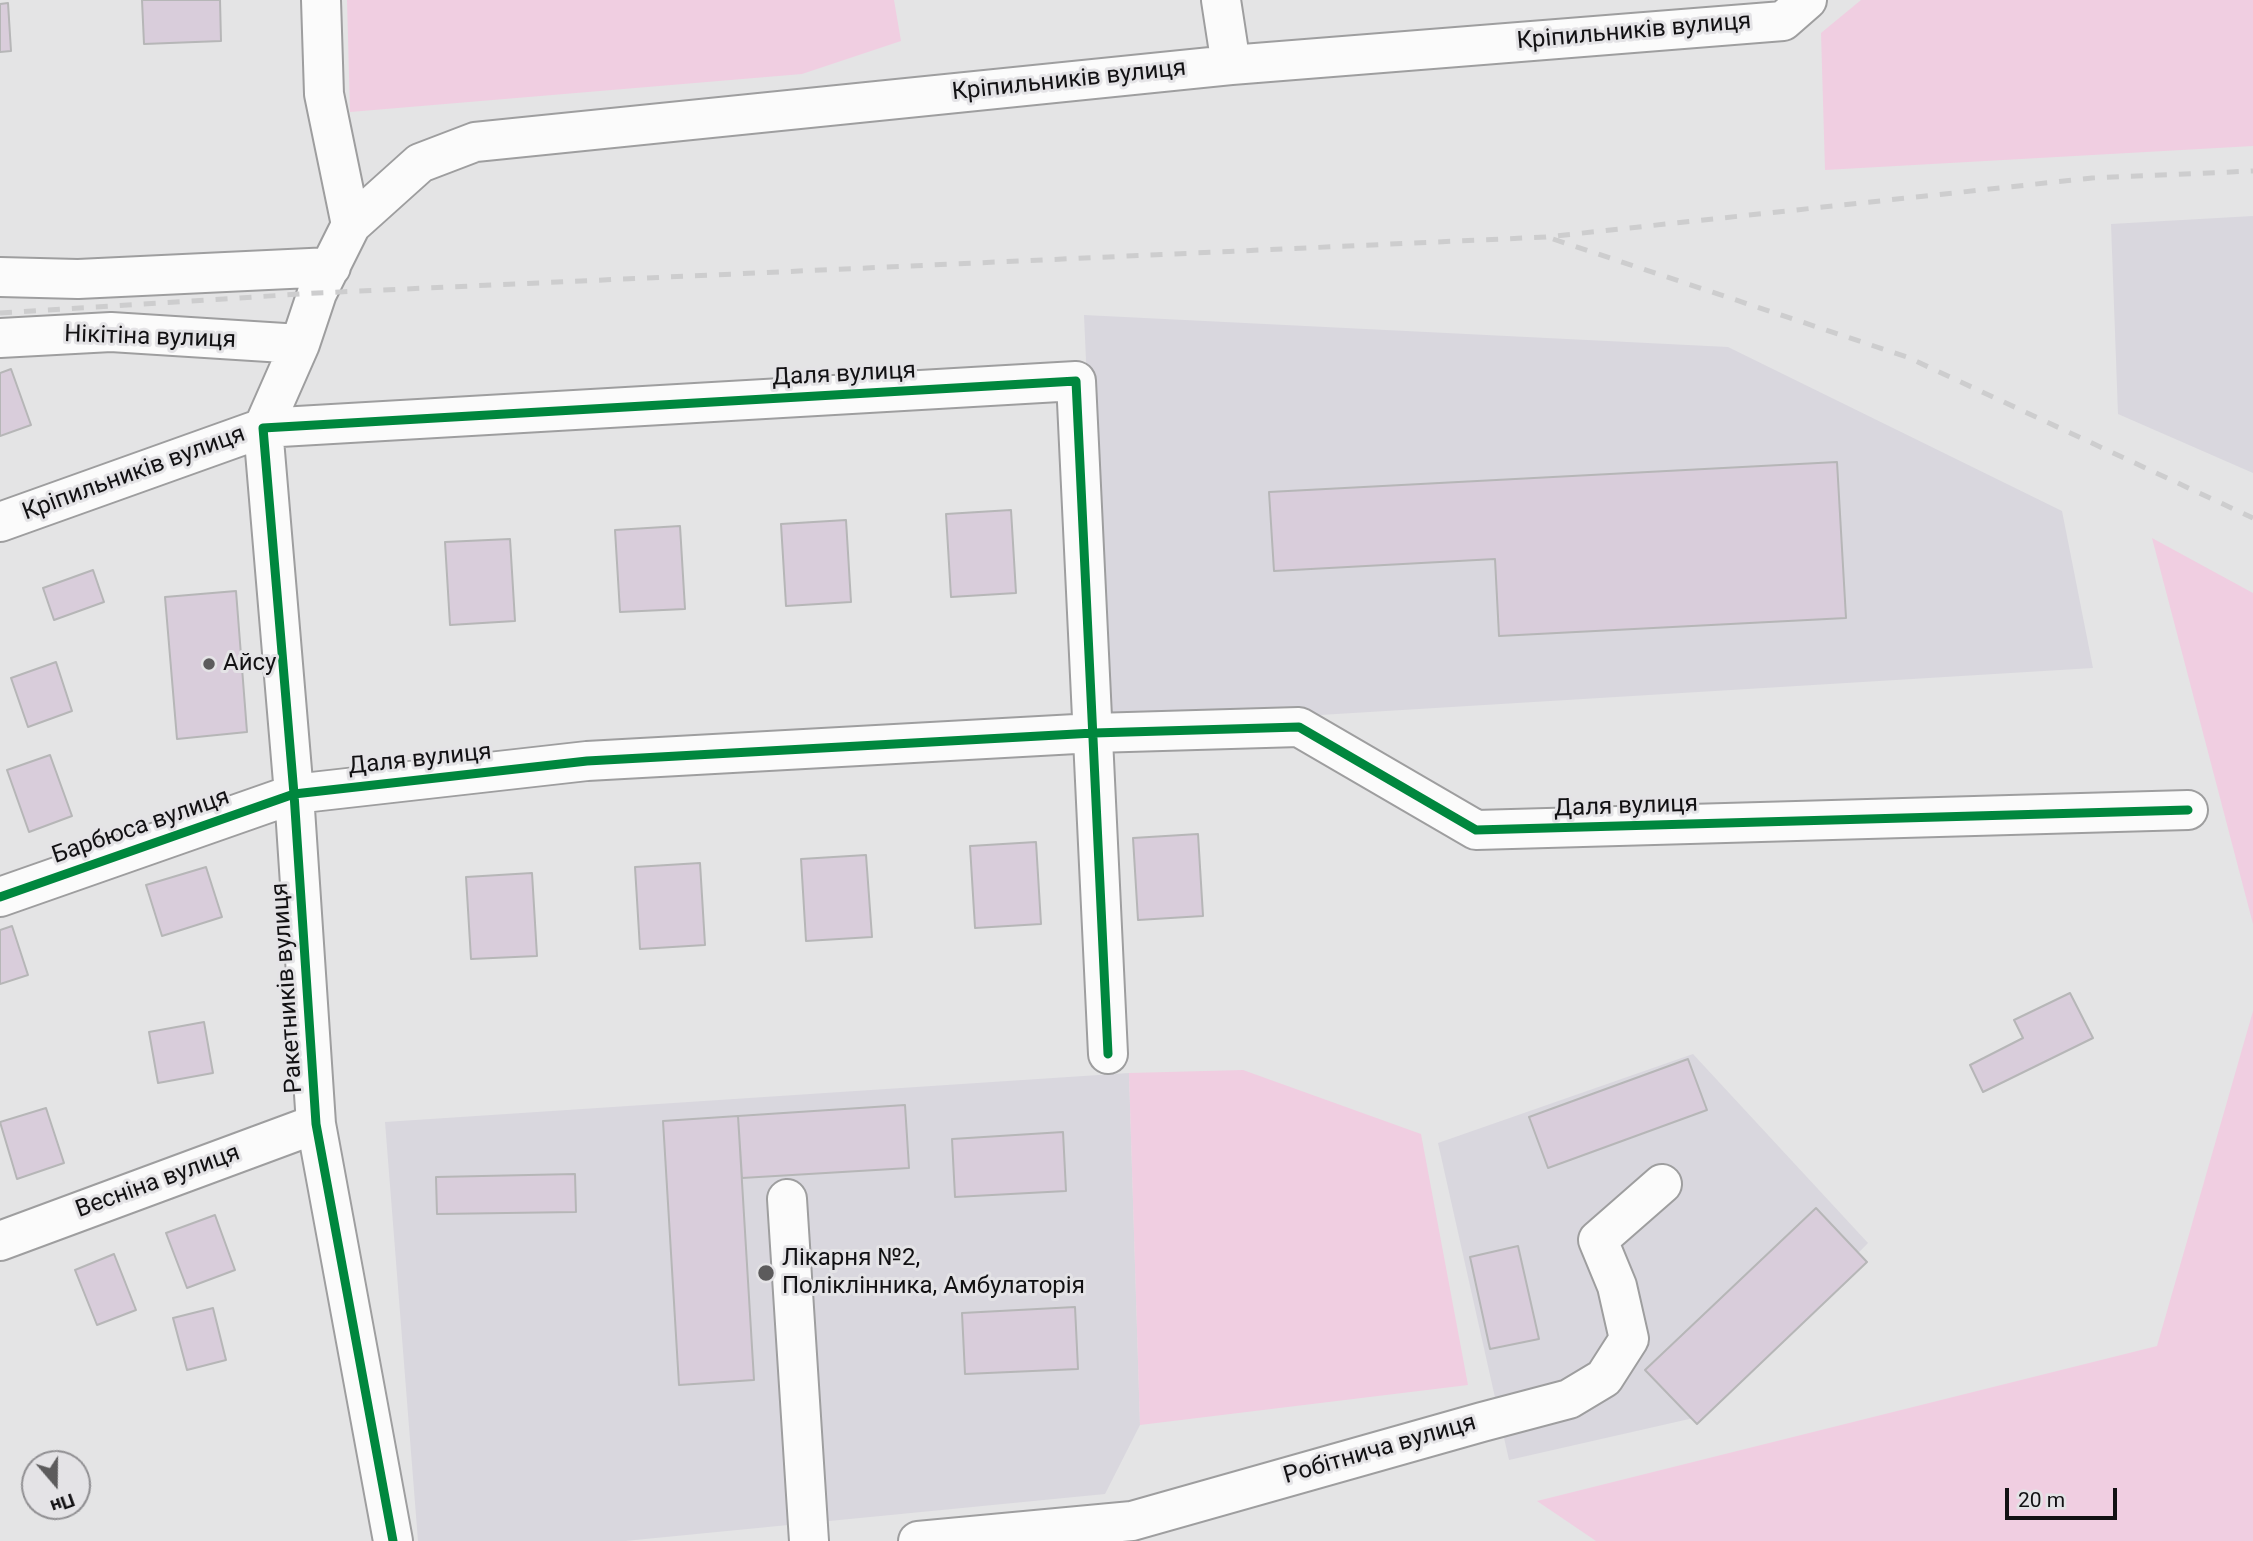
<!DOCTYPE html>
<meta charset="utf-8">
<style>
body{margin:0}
#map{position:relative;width:2253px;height:1541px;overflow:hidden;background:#e4e4e5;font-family:Roboto,sans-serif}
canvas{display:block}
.north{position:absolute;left:21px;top:1450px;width:70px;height:70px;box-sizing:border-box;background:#e4e3e6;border:2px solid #908f92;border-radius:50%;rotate:160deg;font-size:19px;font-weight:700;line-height:28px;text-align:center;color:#121113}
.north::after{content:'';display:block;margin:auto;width:24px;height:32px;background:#5c5b5c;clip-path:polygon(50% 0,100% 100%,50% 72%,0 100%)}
.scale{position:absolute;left:2005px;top:1488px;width:112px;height:32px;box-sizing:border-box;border:4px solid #121113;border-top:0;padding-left:9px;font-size:21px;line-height:24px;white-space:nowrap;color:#121113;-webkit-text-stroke:5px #e4e3e6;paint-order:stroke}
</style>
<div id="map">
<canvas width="2253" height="1541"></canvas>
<div class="north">Пн</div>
<div class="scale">20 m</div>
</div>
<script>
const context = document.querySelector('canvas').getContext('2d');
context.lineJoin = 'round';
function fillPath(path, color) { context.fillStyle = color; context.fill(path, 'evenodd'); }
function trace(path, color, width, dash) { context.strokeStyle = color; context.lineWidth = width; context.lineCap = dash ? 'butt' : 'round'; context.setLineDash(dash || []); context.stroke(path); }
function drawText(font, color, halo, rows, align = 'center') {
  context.font = font + ' Roboto,sans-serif'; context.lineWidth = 6; context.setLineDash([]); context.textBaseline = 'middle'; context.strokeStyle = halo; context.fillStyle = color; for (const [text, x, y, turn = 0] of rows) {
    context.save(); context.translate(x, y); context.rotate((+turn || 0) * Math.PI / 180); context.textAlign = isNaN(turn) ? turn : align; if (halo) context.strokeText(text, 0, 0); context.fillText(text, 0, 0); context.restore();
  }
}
fillPath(new Path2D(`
 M2253,216V473L2118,414L2111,224Z
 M1084,315L1728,347L2062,511L2093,668L1320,715L1102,721Z
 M1693,1054L1868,1243L1698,1417L1509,1460L1438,1143Z
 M1129,1073L1140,1425L1105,1494L625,1541H418L385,1122Z`), '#d9d7de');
fillPath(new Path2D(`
 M347,0H894L901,41L802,74L350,112Z
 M1861,0H2253V146L1825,170L1821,33Z
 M2152,538L2253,593V924Z
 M2253,1011V1541H1596L1537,1501L2157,1346Z
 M1243,1070L1421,1134L1468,1385L1140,1425L1129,1073Z`), '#f0cee1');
const building = new Path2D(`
 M142,0H220L221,41L144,44Z
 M8,3L11,51L0,52V4Z
 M11,369L31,425L0,436V373Z
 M1837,462L1846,618L1499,636L1495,559L1274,571L1269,492Z
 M1011,510L1016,593L951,597L946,514Z
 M846,520L851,602L786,606L781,524Z
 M680,526L685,609L620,612L615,530Z
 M510,539L515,621L450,625L445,542Z
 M93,570L104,602L54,620L43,588Z
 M236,591L247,732L177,739L165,597Z
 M56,662L72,711L28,727L11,678Z
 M50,755L72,816L29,832L7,770Z
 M1198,834L1203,916L1138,920L1133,838Z
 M1036,842L1041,924L975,928L970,846Z
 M866,855L872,937L806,941L801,859Z
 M700,863L705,945L640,949L635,867Z
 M206,867L222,917L162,936L146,885Z
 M532,873L537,956L471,959L466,877Z
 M12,926L28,975L0,984V930Z
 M2070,993L2093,1038L1983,1092L1970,1065L2023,1038L2014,1020Z
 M204,1022L213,1073L158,1083L149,1032Z
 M1688,1059L1707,1110L1548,1168L1529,1117Z
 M905,1105L909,1168L742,1178L738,1116Z
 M46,1108L64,1163L17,1179L0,1122Z
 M738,1116L754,1380L679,1385L663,1121Z
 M1063,1132L1066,1191L955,1197L952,1139Z
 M575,1174L576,1212L437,1214L436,1177Z
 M1816,1208L1867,1262L1697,1424L1645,1370Z
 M215,1215L235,1270L187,1288L166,1233Z
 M1518,1246L1539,1339L1490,1349L1470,1257Z
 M114,1254L136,1310L97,1325L75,1270Z
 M1075,1307L1078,1369L965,1374L962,1313Z
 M213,1308L226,1360L187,1370L173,1318Z`);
fillPath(building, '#d9cddb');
trace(building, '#b6b6b7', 2);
const minor = new Path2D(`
 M321,0L324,94L351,225
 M1221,0L1231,65
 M0,277L78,279L331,267
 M0,338L111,332L300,344
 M0,522L263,428L300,344L317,293L351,225L420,163L475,142L1231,65L1783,21L1807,0
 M0,897L294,794L587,761L1094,733L1299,727L1476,830L2188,810
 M787,1199L809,1541
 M0,1241L316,1124
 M393,1541L316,1124L294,794L263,428L1076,381L1108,1054
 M918,1541L1132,1521L1482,1422L1569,1399L1604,1378L1629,1339L1617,1286L1598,1240L1662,1184`);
trace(minor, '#9e9e9f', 42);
trace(minor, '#fbfbfb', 38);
trace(new Path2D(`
 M1553,239L1907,357L2253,518
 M0,313L317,293L1546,237L2092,178L2253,171`), '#cdcdce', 5, [12, 12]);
trace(new Path2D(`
 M0,897L294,794L587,761L1094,733L1299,727L1476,830L2188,810
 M393,1541L316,1124L294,794L263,428L1076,381L1108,1054`), '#00873e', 9);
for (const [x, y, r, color] of [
 [209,664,7,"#5c5b5c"],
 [766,1273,9,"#5c5b5c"]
]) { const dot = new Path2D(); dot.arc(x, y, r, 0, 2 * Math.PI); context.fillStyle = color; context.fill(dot); trace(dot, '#e4e3e6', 2.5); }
drawText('24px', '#121113', '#e4e3e6', [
 ["Кріпильників вулиця",1634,32,-5],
 ["Кріпильників вулиця",1069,81,-6],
 ["Нікітіна вулиця",150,338,2],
 ["Даля вулиця",844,375,-3],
 ["Кріпильників вулиця",134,474,-20],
 ["Даля вулиця",420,760,-6],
 ["Даля вулиця",1626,807,-2],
 ["Барбюса вулиця",141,827,-19],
 ["Ракетників вулиця",288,988,-94],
 ["Весніна вулиця",158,1182,-20],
 ["Робітнича вулиця",1380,1450,-16]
]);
drawText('24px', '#121113', '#e4e3e6', [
 ["Айсу",223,664],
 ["Лікарня №2,",782,1259],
 ["Поліклінника, Амбулаторія",782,1287]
], 'left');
</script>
